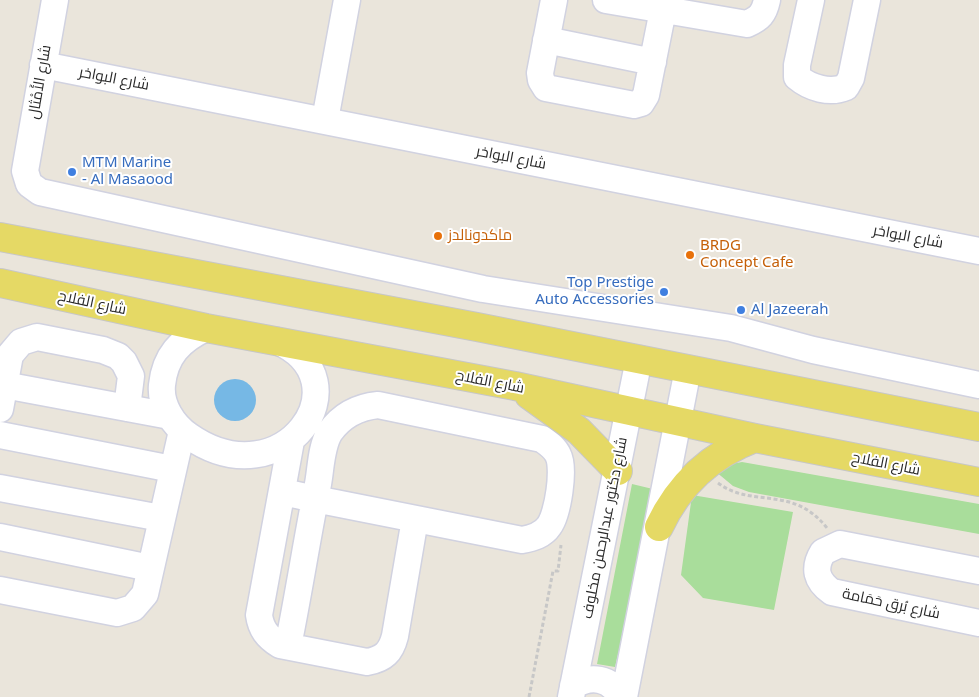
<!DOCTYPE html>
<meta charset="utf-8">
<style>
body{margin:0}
canvas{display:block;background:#eae5db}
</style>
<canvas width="979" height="697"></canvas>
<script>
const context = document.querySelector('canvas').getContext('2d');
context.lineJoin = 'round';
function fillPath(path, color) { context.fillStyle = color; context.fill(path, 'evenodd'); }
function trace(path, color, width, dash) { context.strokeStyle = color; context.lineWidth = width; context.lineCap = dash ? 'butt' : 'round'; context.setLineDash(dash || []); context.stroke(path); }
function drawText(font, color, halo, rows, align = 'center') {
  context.font = font + ' "Noto Sans",Cairo,sans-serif'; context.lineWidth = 4; context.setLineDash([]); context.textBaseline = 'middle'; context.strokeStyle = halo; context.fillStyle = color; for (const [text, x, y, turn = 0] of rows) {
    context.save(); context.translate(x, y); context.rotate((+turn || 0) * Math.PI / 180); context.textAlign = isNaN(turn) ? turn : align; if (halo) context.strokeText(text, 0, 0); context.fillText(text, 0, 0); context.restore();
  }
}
fillPath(new Path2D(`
 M742,462L979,504V534L749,492L733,486L715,471L726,465Z
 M632,484L657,490L615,667L597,664Z
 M692,495L793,512L774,610L703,598L681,575Z`), '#a9dd9b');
fillPath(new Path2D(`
 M214 400a21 21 0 1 1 42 0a21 21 0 1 1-42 0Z`), '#76b8e5');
const minor = new Path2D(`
 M55,0L25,171L29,184L40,192L483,289L731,328L813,350L979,385
 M554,0L540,73L541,80L546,88L634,105L641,103L646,95L663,10
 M606,0L747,24C760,18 764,14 767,0
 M811,0L797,65V77C810,88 830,94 846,87L851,78L867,0
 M546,40L653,62
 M43,65L979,251
 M325,120L347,0
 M206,328C180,340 165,356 162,385C160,405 173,425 189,436C284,502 367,380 277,341
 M4,385L170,416
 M0,409L10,355L21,342L37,337L103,350L118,356L124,362L131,376L127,408
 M0,435L172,469
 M291,441L259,615C261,629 267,637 280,645L367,662C384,659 391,652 395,636L415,519
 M0,488L161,518
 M283,492L315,499L522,540C533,538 543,535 549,526C558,514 565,468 558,455C555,448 549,444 542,439L378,405C358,407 342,415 330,432C321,446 321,468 318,484C307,538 299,592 288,646
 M0,537L150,568
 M979,571L840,544L823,552C813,568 816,581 832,592L979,623
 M0,590L117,613L133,608L145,594L182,431
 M573,686C590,675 611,677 620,697
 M571,697L639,359
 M624,697L688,369`);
const major = new Path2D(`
 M0,237L477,327L979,427
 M0,283L206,328L515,386L755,438L979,482
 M529,395L579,431L618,471
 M659,527C679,484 710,455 755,438`);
trace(minor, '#d1d2e0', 29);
trace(major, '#c7c7c7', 30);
trace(new Path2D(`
 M718,483C753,509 792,484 827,528
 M529,697L553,571H558L561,545`), '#c7c7c7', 3, [4, 2.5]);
trace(minor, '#fff', 26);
trace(major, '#e5d965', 28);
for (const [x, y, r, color] of [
 [72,172,5,"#3f7fe0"],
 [438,236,5,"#e8710a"],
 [690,255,5,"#e8710a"],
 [664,292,5,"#3f7fe0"],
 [741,310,5,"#3f7fe0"]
]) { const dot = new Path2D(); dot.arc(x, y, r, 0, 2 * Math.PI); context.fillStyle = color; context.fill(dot); trace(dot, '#fff', 2); }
drawText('15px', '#292929', '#fff', [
 ["شارع البواخر",114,79,11],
 ["شارع الأَمْثال",40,82,-80],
 ["شارع البواخر",511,158,11],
 ["شارع البواخر",908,237,11],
 ["شارع الفلاح",92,303,12],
 ["شارع الفلاح",490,382,11],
 ["شارع الفلاح",886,464,11],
 ["شارع دكتور عبدالرحمن مخلوف",605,528,-79],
 ["شارع بُرق حَمَامة",891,604,12]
]);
drawText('15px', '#366cbe', '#fff', [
 ["MTM Marine",82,163],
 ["- Al Masaood",82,180],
 ["Top Prestige",654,283,"right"],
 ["Auto Accessories",654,300,"right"],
 ["Al Jazeerah",751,310]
], 'left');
drawText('15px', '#c56008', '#fff', [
 ["ماكدونالدز",448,236],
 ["BRDG",700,246],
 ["Concept Cafe",700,263]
], 'left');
</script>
